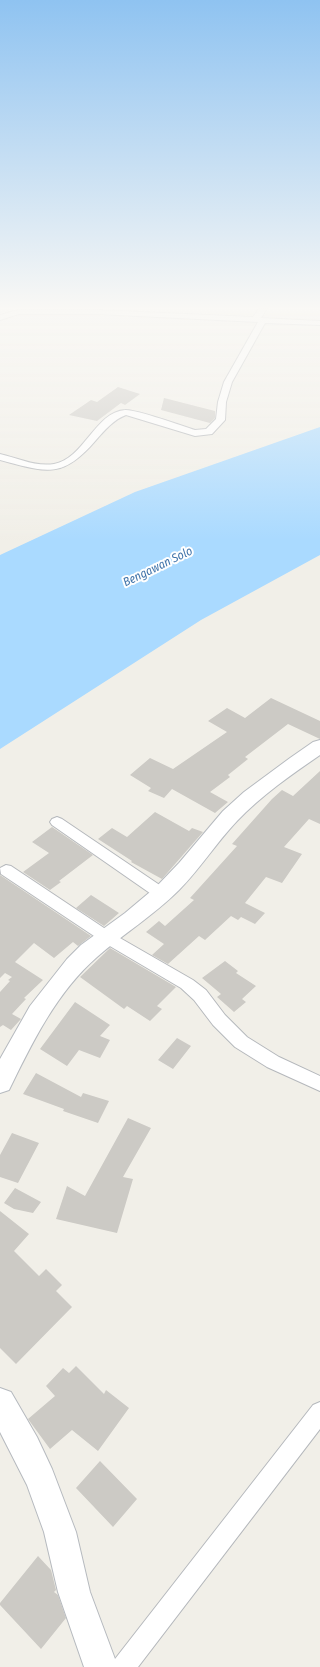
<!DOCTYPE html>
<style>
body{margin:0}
canvas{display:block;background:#f1efe8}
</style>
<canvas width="320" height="1667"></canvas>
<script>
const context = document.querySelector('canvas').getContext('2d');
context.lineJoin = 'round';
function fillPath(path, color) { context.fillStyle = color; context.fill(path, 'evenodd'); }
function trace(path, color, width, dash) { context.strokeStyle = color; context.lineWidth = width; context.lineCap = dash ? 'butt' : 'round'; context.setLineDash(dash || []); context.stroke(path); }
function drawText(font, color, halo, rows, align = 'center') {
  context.font = font + ' "Fira Sans Condensed",sans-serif'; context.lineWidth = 4; context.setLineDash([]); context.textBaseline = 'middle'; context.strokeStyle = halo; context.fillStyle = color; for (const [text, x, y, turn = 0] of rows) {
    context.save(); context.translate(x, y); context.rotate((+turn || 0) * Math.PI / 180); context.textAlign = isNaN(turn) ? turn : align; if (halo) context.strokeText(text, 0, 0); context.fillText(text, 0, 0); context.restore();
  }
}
fillPath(new Path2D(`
 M320,427V555L201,620L0,749V555L135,492Z`), '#aadaff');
fillPath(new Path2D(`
 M118,387L140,394L125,405L121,403L97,421L69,415L91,400L97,402Z
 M164,398L215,411V418L210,423L161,410Z
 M271,698L320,721V739L288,724L245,757L248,759L228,775L230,777L210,792L228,802L215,813L172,789L164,798L148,791L151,788L130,775L150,758L173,769L227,732L208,721L227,708L245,718Z
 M320,771V824L309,819L284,847L302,854L282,883L266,877L245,903L265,913L255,924L241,917L238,920L231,916L205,940L199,936L168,964L152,955L164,944L146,932L159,921L165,926L194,900L190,898L237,846L232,844L272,799L282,790L293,796Z
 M155,812L189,831L192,828L203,832L162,879L131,862L132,861L98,839L112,828L127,837Z
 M52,827L93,855L59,881L61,882L50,890L23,872L49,853L32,842Z
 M0,875L91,936L78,946L73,942L54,958L34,943L15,962L43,980L24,998L26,999L12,1014L21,1019L11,1030L3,1025L0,1027V992L10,981L8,980L12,977L5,973L0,978Z
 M91,895L119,913L104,926L76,908Z
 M110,948L176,987L157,1006L162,1009L150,1021L127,1006L124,1009L80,977Z
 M225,961L238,971L236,973L256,986L242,999L246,1002L234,1012L217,997L221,994L202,978Z
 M75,1002L110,1025L100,1036L110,1040L100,1058L79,1050L67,1066L40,1049Z
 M177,1038L191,1046L173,1069L158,1060Z
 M36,1073L81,1097L83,1093L109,1101L98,1123L63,1111L64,1109L23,1094Z
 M128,1118L151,1128L123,1177L133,1179L117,1233L56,1219L67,1186L85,1196Z
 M12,1133L39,1143L18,1183L0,1177V1155Z
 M15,1188L41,1202L33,1213L14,1209L4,1203Z
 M0,1211L29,1234L14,1251L39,1276L46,1269L62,1285L56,1291L72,1307L16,1364L0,1348Z
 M76,1366L104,1394L106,1390L129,1408L98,1451L72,1430L50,1449L28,1419L55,1396L46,1386L63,1368L69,1373Z
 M100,1461L137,1499L113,1527L76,1488Z
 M38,1556L51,1570L56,1590L54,1592L58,1595L66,1618L41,1649L0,1605V1603Z`), '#cccac5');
const street = new Path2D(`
 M260,307H268L261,318L320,321V325L265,323L232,382L226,402L225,420L212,434L195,436L126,415C113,420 105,430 96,440C62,480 46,472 0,460V454C17,458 36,467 54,464C84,459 95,412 125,410C135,409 183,426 195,430L206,429L216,419L218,402L224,382L258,322L97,314H19L0,320V315L18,310H97L253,317Z
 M57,817L62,819L167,890L169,894L167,898L162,899L157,898L52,825L50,822L52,819Z
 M6,865L11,866L113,934L193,980L206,990L225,1015L247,1037L279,1057L320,1076V1091L267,1067L235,1047L213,1025L194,1000L181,988L103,942L1,874L0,868Z
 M320,1402V1429L138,1667H111L115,1659L313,1405Z`);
const secondary = new Path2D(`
 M320,740V755C291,775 262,795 237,821C216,843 200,869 179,890C153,916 123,934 97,957C56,993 32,1043 9,1090L0,1093V1059L30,1006L67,959L81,945L125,913L156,887L179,863L223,811L244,792L290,758L313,742Z
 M0,1388L11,1392L37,1437L52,1469L76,1532L90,1592L118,1667H84L58,1592L44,1532L27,1485L0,1432Z`);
trace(street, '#b5b8bc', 2);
trace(secondary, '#b6babf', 2);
fillPath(street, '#fff');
fillPath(secondary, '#fff');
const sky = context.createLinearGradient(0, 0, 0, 540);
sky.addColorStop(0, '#8fc3f1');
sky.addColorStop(0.57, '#f9f8f5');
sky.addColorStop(1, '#f9f8f500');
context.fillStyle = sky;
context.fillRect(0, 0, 320, 540);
drawText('italic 12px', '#4174aa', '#fff', [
 ["Bengawan Solo",158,567,-26]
]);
</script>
